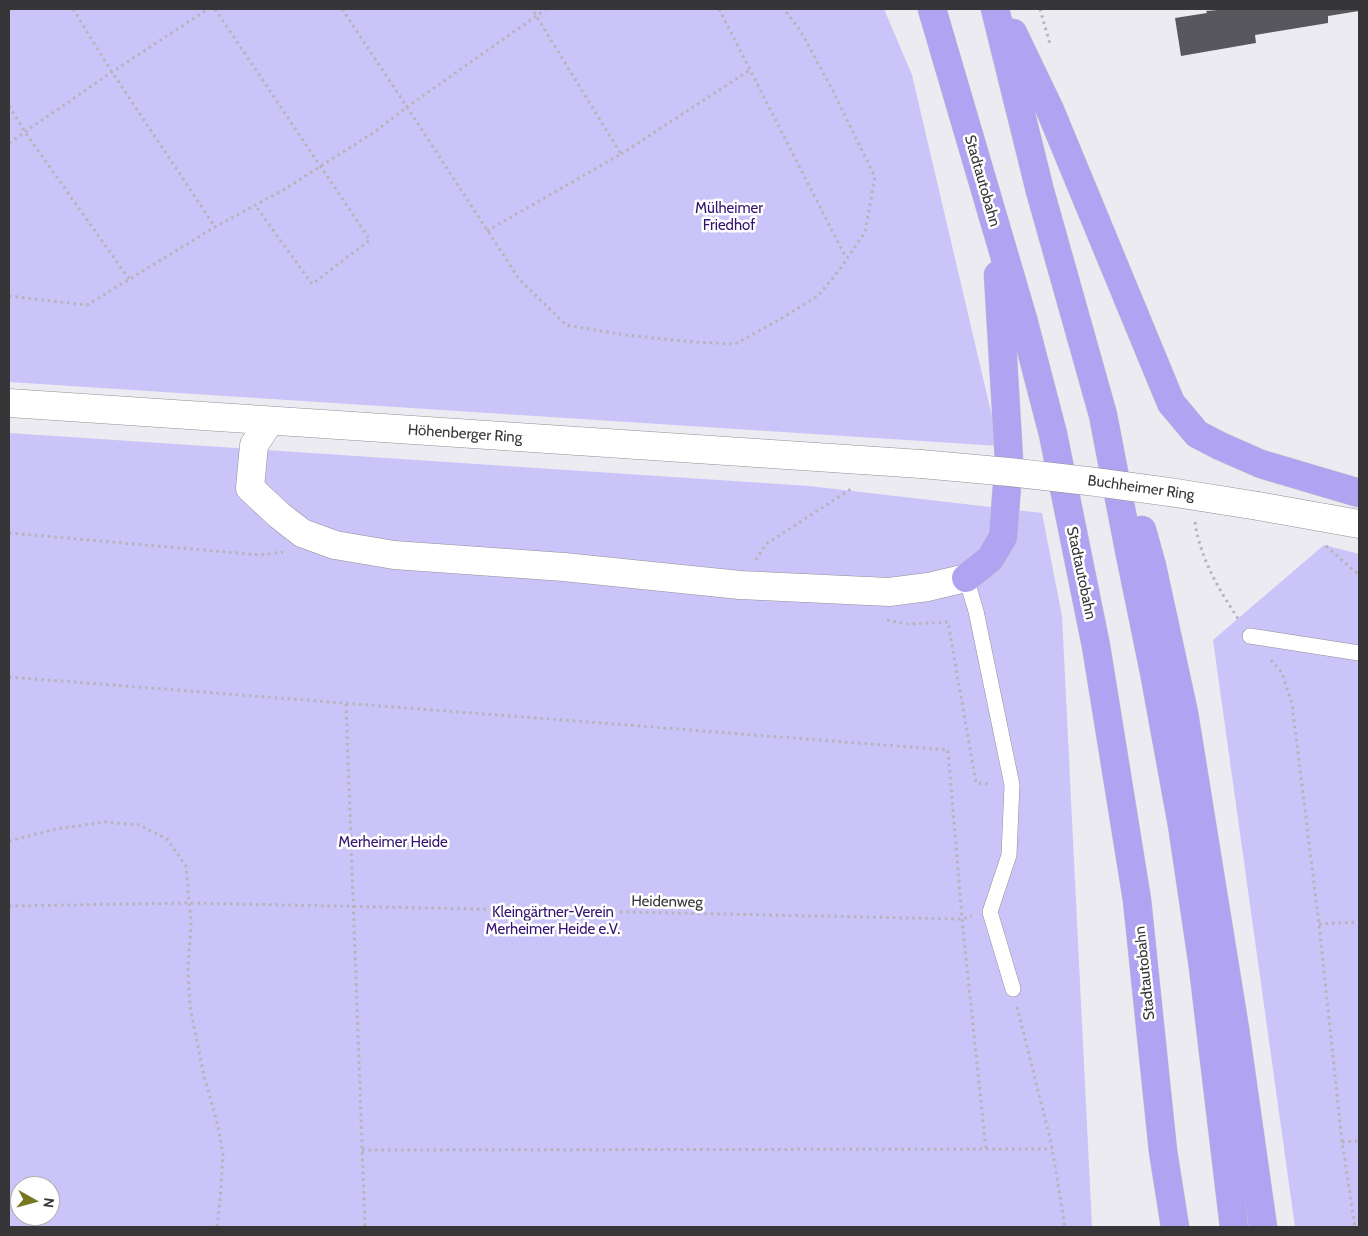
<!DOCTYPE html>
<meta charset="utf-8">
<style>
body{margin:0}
#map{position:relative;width:1368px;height:1236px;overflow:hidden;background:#ecebf2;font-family:Cabin,sans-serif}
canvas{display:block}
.frame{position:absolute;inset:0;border:10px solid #363639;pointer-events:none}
.north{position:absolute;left:10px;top:1176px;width:50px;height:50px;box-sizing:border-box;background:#fff;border:1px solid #afafb0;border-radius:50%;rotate:97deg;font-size:14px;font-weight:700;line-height:20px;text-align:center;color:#363639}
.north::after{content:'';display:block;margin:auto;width:18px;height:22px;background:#767820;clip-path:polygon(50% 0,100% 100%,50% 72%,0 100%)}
</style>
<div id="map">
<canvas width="1368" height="1236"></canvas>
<div class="frame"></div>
<div class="north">N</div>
</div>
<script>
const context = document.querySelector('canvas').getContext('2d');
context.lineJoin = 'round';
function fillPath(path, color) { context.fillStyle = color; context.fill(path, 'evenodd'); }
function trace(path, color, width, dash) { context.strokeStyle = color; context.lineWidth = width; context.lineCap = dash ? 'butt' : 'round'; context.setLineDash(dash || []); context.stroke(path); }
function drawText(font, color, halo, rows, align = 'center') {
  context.font = font + ' Cabin,sans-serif'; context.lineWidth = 5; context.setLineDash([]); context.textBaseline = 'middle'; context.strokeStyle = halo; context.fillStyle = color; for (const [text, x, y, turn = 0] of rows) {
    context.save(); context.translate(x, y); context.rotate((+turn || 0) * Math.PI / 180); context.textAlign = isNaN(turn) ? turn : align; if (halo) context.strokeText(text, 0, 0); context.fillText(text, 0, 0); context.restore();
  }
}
fillPath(new Path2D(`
 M9,9H884L912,75L999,446L9,382Z
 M9,433L809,486L1042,513L1062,616L1092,1227H9ZM20,1186H50V1216H20Z
 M1324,545L1359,554V1227H1295L1213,640Z`), '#cbc4f8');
fillPath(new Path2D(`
 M1229,9H1359V11L1328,16V23L1255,35L1256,43L1181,56L1175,18L1207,13L1206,11Z`), '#58575d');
const lane = new Path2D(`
 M966,578L976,611L1012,785L1009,855L990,912L1013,989
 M1250,636L1359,653`);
const street = new Path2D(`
 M270,421L254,445L250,488L279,515L302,533L335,545L394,555L564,567L740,585L889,592L928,587L966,578`);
const secondary = new Path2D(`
 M9,403L921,464
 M1258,506L1359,524`);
const highway = new Path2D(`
 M932,9L1023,319L1053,434L1096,646L1137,900L1163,1151L1175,1227
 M995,9L1040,191L1103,415L1129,550L1154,672L1182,825L1203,967L1234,1227
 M1013,33L1050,110L1171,403L1197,434L1220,446L1261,464L1359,493
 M1142,530L1152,566L1184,713L1235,1029L1263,1227
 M966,578L990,559L1003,537L1009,460L998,275`);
trace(lane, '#908f96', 16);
trace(street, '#908f96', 29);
trace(secondary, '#908f96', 29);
trace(highway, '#c7c7c8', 29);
trace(new Path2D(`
 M73,9L112,72L215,227
 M215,9L370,240L312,284L255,205
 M342,9L407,107L546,9
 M719,9L846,258
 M1040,9L1050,44
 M9,106L25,132L129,279
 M9,143L112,72L208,9
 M621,154L750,70
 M487,231L621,154L532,9
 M9,296L87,305L215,227L285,189L376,131L407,107L519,279L566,325L625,335L694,342L735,344L777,321L818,296L840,269L865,232L875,177L833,91L800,30L784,9
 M1195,522C1200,558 1219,590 1239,620
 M9,533L260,555L283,552
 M1326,546L1359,575
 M756,560L766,544L854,487
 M887,620L908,624L948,622L976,783L991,784
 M1271,660L1282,673L1292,704L1319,924L1342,1142L1355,1227
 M9,677L948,750L962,919L986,1150
 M346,704L365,1227
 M9,841L56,829L105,822L139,825L167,839L186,866L191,923L188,968L190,1007L204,1076L218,1126L223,1155L220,1200L217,1227
 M9,906L189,903L962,919L972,916
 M1319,924L1359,922
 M1017,1007L1051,1142L1065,1227
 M1342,1142L1359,1141
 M362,1150L1052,1149`), '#b5b4ba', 3, [2.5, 4]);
trace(lane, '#fff', 15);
trace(street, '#fff', 28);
trace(secondary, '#fff', 28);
trace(highway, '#b0a3f2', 28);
const secondaryBridge = new Path2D(`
 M921,464C1034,473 1146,487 1258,506`);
trace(secondaryBridge, '#908f96', 29, []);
trace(secondaryBridge, '#fff', 28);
drawText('15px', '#363639', '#fff', [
 ["Stadtautobahn",982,181,74],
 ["Höhenberger Ring",465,434,4],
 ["Buchheimer Ring",1141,488,8],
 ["Stadtautobahn",1081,573,78],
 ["Heidenweg",667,902,1],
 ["Stadtautobahn",1145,973,-96]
]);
drawText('15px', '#341470', '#fff', [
 ["Mülheimer",729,209],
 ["Friedhof",729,226],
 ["Merheimer Heide",393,843],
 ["Kleingärtner-Verein",553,913],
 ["Merheimer Heide e.V.",553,930]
]);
</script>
